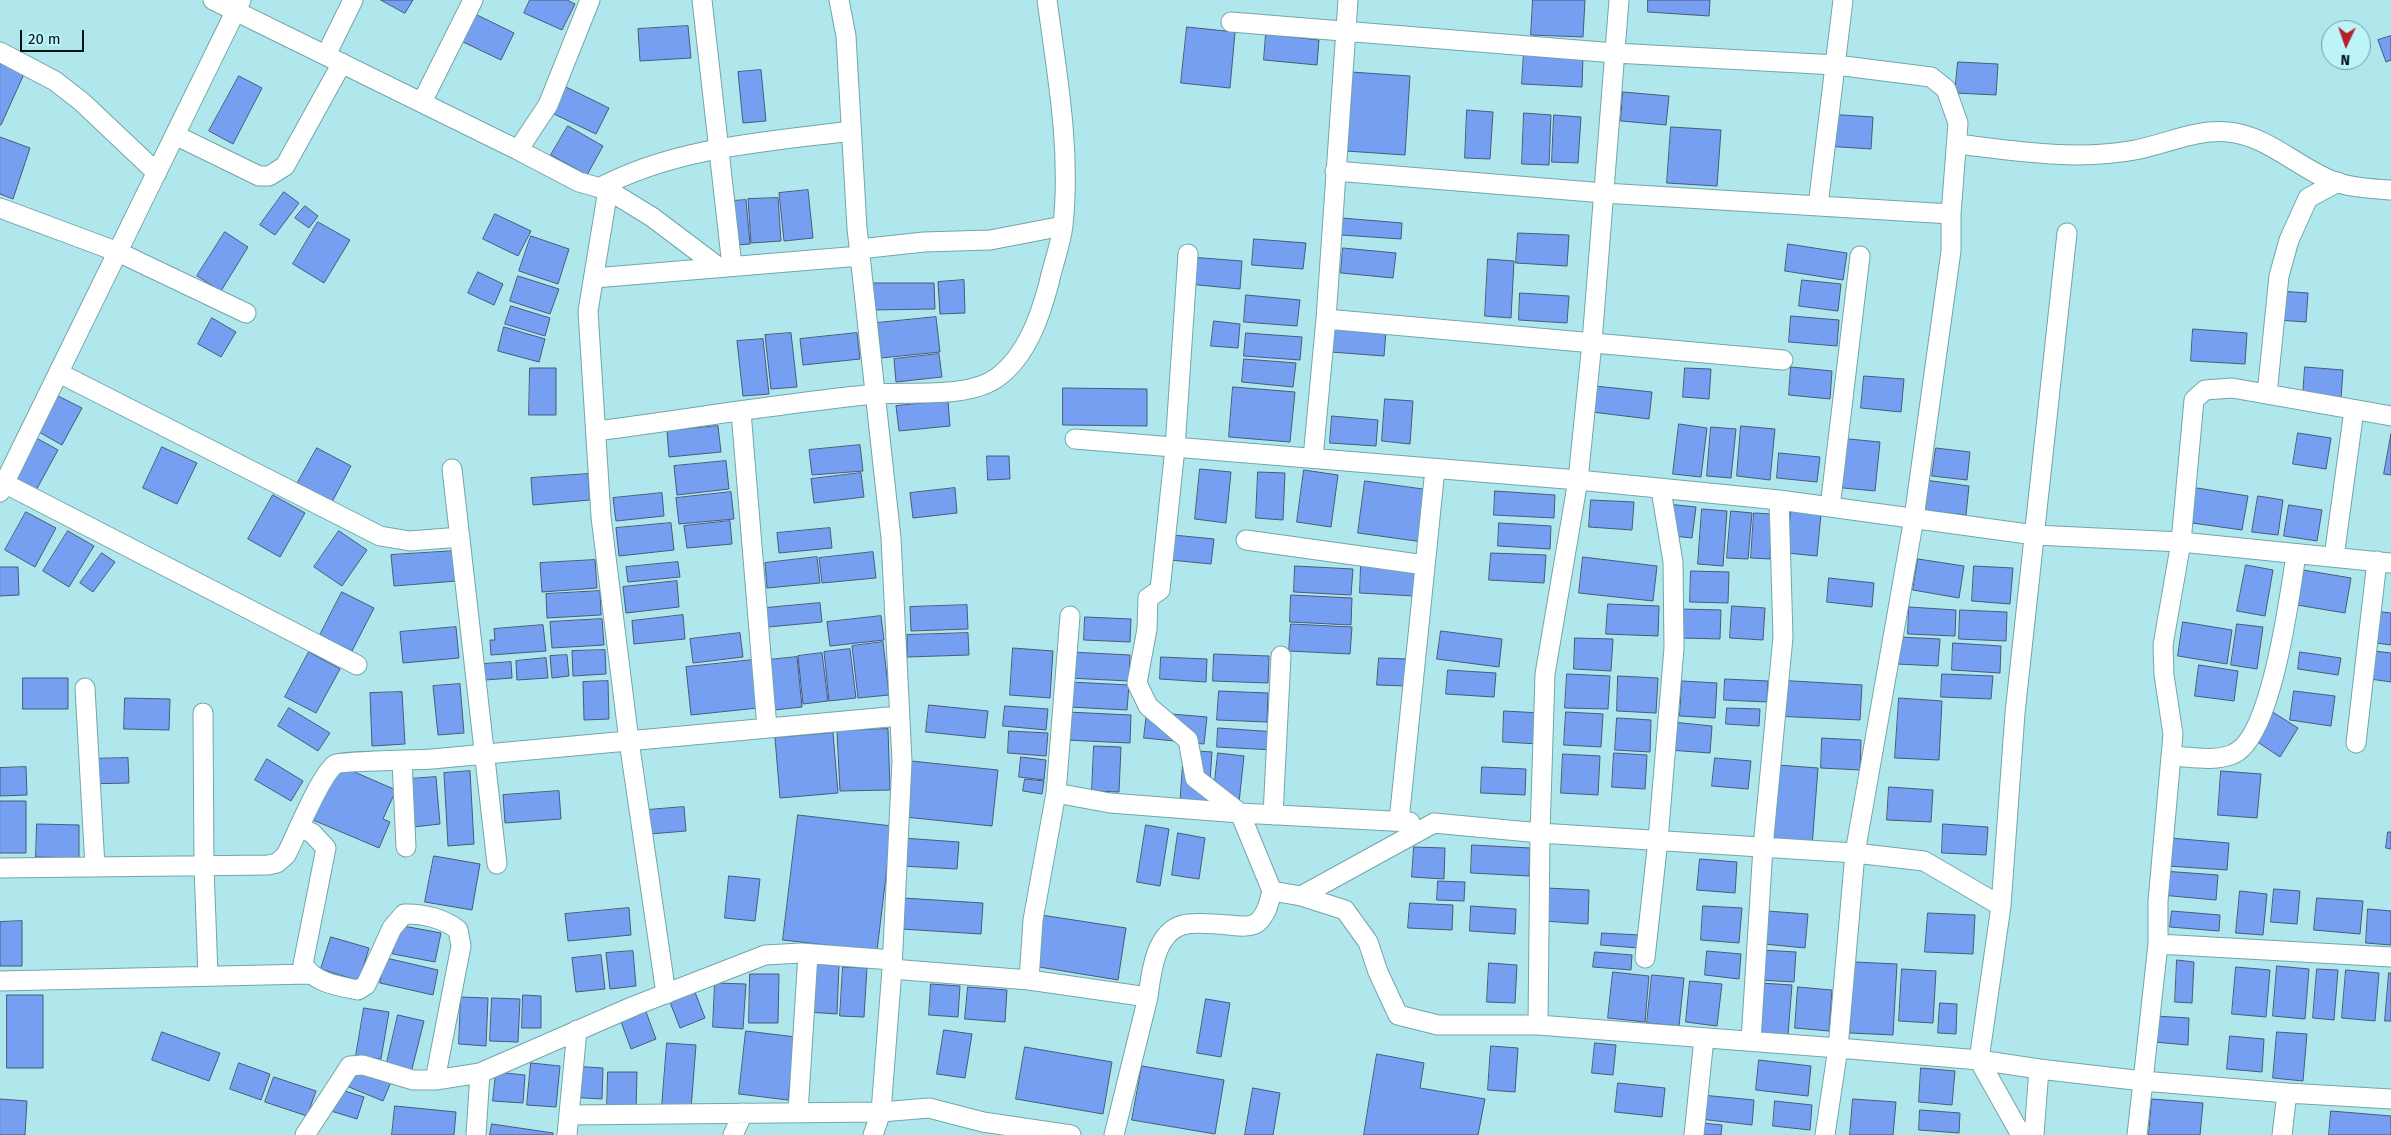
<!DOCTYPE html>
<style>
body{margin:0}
#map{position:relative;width:2391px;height:1135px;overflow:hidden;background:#afe7ec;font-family:"Fira Sans",sans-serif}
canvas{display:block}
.north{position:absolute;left:2321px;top:20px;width:50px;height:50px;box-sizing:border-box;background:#bcf4f9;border:1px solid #719b9f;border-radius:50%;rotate:183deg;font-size:14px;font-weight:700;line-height:20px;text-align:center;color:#011518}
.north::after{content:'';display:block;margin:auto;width:18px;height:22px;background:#b3212b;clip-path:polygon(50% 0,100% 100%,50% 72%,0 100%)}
.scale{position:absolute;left:20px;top:30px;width:64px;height:22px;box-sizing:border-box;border:2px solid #011518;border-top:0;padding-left:6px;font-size:15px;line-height:18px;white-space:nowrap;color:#011518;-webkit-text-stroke:4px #bcf4f9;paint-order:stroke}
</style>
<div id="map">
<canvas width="2391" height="1135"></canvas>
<div class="north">N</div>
<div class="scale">20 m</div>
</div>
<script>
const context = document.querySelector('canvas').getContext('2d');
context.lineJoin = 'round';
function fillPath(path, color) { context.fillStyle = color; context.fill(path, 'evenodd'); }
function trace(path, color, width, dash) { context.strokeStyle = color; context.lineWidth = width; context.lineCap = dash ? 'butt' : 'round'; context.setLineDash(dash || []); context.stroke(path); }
const building = new Path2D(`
 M381,0H413L405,13Z
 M530,0H567L575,4L562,30L524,13Z
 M1533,0H1585L1583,37L1531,35Z
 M1648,0H1710L1709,16L1648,12Z
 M475,14L514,33L501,60L461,41Z
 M688,26L691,58L640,61L638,29Z
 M1187,27L1235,32L1230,88L1181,83Z
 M1266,34L1319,40L1317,65L1264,60Z
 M2391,36V60L2386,62L2378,40Z
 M1524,52L1583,56L1582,87L1522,84Z
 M1958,62L1998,64L1996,95L1955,93Z
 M0,63L24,74L1,125H0Z
 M761,70L766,121L743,123L738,72Z
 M1351,72L1410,76L1405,155L1346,151Z
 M239,76L262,88L233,144L209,131Z
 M566,87L609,108L596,134L554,114Z
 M1623,92L1669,96L1666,125L1621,121Z
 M1467,110L1493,112L1490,159L1465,158Z
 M1524,113L1551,115L1549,165L1522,164Z
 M1827,114L1873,117L1871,149L1825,146Z
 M1554,115L1581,117L1578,163L1552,162Z
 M568,126L603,146L587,175L551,155Z
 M1671,127L1721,130L1717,186L1667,183Z
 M0,137L30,148L13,199L0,194Z
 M808,190L813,238L784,241L779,193Z
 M284,192L299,203L275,235L260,225Z
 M778,198L781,241L751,243L748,199Z
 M746,200L750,244L724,246L720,202Z
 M305,206L318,216L309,228L295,218Z
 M495,214L531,231L518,256L483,239Z
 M1342,218L1402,223L1401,239L1341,235Z
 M318,222L350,240L324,283L293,264Z
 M225,232L248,247L221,291L197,276Z
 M1518,233L1569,235L1567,266L1516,263Z
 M531,236L569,249L558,284L519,271Z
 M1254,239L1306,243L1303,269L1252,265Z
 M1788,244L1847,253L1843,280L1785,271Z
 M1343,248L1396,253L1393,278L1341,273Z
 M1190,257L1242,261L1240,289L1188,284Z
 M1488,259L1514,261L1511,318L1485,316Z
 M478,272L503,284L494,305L468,293Z
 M518,276L559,289L550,314L510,301Z
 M964,280L965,313L940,314L938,282Z
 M1802,280L1841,284L1838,311L1799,306Z
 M873,283H934L935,309L873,310Z
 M2279,291L2308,293L2306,322L2277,320Z
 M1520,293L1569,296L1567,323L1519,320Z
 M1246,295L1300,300L1297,326L1244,322Z
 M511,306L550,318L545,336L505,324Z
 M1791,316L1839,320L1837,346L1789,342Z
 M936,317L940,352L881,358L877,323Z
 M212,318L236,332L221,357L198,344Z
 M1214,321L1240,324L1238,348L1211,346Z
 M504,327L545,339L539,362L498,351Z
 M1333,327L1386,331L1384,356L1331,352Z
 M2193,329L2247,333L2245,364L2191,361Z
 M791,333L797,387L771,389L765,335Z
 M857,333L860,359L803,365L800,339Z
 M1246,333L1302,337L1300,360L1244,356Z
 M763,339L769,394L743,396L737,341Z
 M939,354L942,377L896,382L894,359Z
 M1244,359L1296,363L1293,387L1242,382Z
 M1791,367L1832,371L1830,399L1789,395Z
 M2305,367L2343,370L2341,399L2303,396Z
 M530,368H556V415H529Z
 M1685,368L1711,369L1709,399L1683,397Z
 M1864,376L1904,379L1901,412L1861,408Z
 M1595,386L1652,392L1649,419L1592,412Z
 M1233,387L1295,392L1290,442L1229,437Z
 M1063,388L1147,389V426L1063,425Z
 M56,395L82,408L62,445L37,431Z
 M1385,399L1413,401L1410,444L1382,441Z
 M948,401L950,426L899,431L896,406Z
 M1332,416L1378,420L1376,446L1330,443Z
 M1679,424L1707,428L1701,477L1673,474Z
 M718,426L721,452L669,457L667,431Z
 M1741,426L1775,429L1770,480L1737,476Z
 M1711,427L1736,429L1731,478L1707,476Z
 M2298,433L2331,438L2326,469L2293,464Z
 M2391,434V475L2384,474Z
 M31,435L58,450L34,494L7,480Z
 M1838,438L1880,442L1875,491L1833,487Z
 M860,445L863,471L812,475L809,450Z
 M162,447L197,463L177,504L143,488Z
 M317,448L351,466L332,502L297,484Z
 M1936,448L1970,452L1967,480L1932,476Z
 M1779,453L1820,457L1817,482L1777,478Z
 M987,456H1009L1010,479L988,480Z
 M726,461L729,489L677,495L674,466Z
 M1200,469L1231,472L1226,523L1195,519Z
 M1304,470L1338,475L1331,527L1297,522Z
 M1258,472L1285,473L1283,520L1256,518Z
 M861,473L864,497L814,503L811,479Z
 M588,474L590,500L533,505L531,478Z
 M1925,480L1969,486L1966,515L1921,510Z
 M1365,481L1430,490L1423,542L1358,533Z
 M2184,486L2248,496L2242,530L2178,521Z
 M955,488L957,513L913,518L910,493Z
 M1495,491L1555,495L1554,518L1494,515Z
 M731,492L734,519L679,524L676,498Z
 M662,493L664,516L616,521L613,498Z
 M273,495L305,513L280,557L248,539Z
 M2258,496L2283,500L2278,535L2252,532Z
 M1591,500L1634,502L1632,530L1589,527Z
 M1667,504L1696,507L1692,538L1664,535Z
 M2289,505L2322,510L2317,541L2284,536Z
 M1702,509L1727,511L1723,566L1698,564Z
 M1731,511L1752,513L1748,559L1727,558Z
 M1791,511L1821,514L1817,556L1787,553Z
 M26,512L56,528L35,567L5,550Z
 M1754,513L1772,514L1770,559L1751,558Z
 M730,521L732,544L687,548L684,526Z
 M671,523L674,550L619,556L616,528Z
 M1499,523L1551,526L1550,549L1498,546Z
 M830,528L832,548L779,553L777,533Z
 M68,531L94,546L69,587L43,571Z
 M339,531L367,550L342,586L314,567Z
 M1163,534L1214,539L1211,564L1160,559Z
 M455,551L457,581L394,586L391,555Z
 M873,552L876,578L822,583L819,558Z
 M102,553L115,562L93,592L80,583Z
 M1491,553L1546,555L1544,583L1489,580Z
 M817,557L820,583L767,588L765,563Z
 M1583,557L1657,566L1653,601L1579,593Z
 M1918,559L1964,566L1959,598L1913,590Z
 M595,560L597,588L542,592L540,563Z
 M678,562L680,577L628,582L626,567Z
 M1361,565L1415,568L1414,596L1360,593Z
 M2246,565L2273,570L2265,616L2237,611Z
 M1295,566L1353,569L1351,595L1294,592Z
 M1974,566L2013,568L2010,604L1972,601Z
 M0,567H18L19,595L0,596Z
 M2291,568L2351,578L2345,613L2285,603Z
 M1691,571L1729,572L1728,603L1690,602Z
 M1829,578L1874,583L1872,607L1827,602Z
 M677,581L679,607L626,613L623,587Z
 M600,591L601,615L547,618L546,594Z
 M342,592L374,608L352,651L320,635Z
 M1291,595L1352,598L1351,625L1290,622Z
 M820,603L822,622L768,627L766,608Z
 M1608,604L1659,606L1658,636L1606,634Z
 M967,605L968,629L911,631L910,607Z
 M1732,606L1765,608L1763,640L1730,638Z
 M1909,607L1956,610L1955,636L1908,634Z
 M1681,609L1721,610L1720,639L1681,638Z
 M1960,610L2007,612L2006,641L1959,639Z
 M2373,611L2391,613V645L2369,642Z
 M683,615L685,639L634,644L632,621Z
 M881,616L884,640L830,646L827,622Z
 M1085,617L1131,619L1130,642L1084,640Z
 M602,619L604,645L552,648L550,622Z
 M2183,622L2232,630L2227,664L2178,656Z
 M1291,624L1352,627L1350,654L1289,651Z
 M2237,624L2263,627L2257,669L2231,665Z
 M543,625L546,651L491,655L490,640H495L494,629Z
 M456,627L459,658L403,663L400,632Z
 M1441,631L1502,639L1499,667L1437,659Z
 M740,633L743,657L693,663L690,639Z
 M968,633L969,655L907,657V635Z
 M1899,637L1940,639L1938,666L1897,664Z
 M1575,638L1613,639L1611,671L1574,669Z
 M883,642L889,695L858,698L852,646Z
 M1953,643L2001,646L2000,673L1952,670Z
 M1013,648L1053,651L1050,698L1010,695Z
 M850,649L856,698L829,701L824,652Z
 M605,650L606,674L573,676L572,651Z
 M2374,651L2391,653V682L2370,679Z
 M309,652L340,669L316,713L285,697Z
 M1070,652L1130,655L1129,681L1068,678Z
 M2300,652L2341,658L2338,675L2298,669Z
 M822,653L828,701L803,704L798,656Z
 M1214,654L1269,656L1268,683L1213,681Z
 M567,655L569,676L552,678L550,656Z
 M797,657L802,707L774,710L768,660Z
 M1161,657L1207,659L1206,682L1160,679Z
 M546,658L548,678L517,680L516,661Z
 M1379,658L1408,659L1407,686L1377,685Z
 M753,660L758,708L691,715L686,667Z
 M511,662L512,678L485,680L484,664Z
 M2199,665L2238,671L2234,701L2195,696Z
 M1448,670L1496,673L1494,697L1446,694Z
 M1567,674L1610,676L1608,709L1565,708Z
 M1942,674L1993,676L1991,699L1941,697Z
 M1618,676L1658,678L1656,713L1617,711Z
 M23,678H68V709H23Z
 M1725,679L1768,681L1767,702L1724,700Z
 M1776,680L1862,685L1860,720L1774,716Z
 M608,681L609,719L584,720L583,682Z
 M1682,681L1717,683L1715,718L1680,716Z
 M1070,682L1129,685L1127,710L1069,707Z
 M460,684L464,733L438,735L433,686Z
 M1219,691L1268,693L1267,722L1217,720Z
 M2294,691L2335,696L2331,726L2290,720Z
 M402,692L405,744L372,746L370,693Z
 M125,698L170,699L169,730L124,729Z
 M1899,698L1942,701L1939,760L1895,758Z
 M929,705L988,711L985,738L926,732Z
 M1005,706L1048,709L1046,730L1003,726Z
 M289,708L330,733L318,751L278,726Z
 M1727,708L1760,709L1759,726L1726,724Z
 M1504,711L1541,713L1539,744L1503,742Z
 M2271,711L2298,728L2280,757L2253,739Z
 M1067,712L1131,715L1130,743L1065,740Z
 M1147,712L1207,717L1204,744L1144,738Z
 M1566,712L1603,714L1601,747L1564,745Z
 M1617,718L1651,720L1650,752L1615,750Z
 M1672,722L1712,726L1710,753L1669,750Z
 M1218,728L1276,732L1274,750L1217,747Z
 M888,729L890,790L840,791L837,731Z
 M1009,731L1048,733L1046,756L1008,753Z
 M833,733L838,793L780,798L775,738Z
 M1822,738L1861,740L1860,770L1821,768Z
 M1094,746L1121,747L1119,792L1092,791Z
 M1184,750L1212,752L1208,809L1180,807Z
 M1218,753L1244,756L1238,812L1212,809Z
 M1614,753L1647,755L1645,789L1612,787Z
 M1563,754L1600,756L1598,795L1561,793Z
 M1021,757L1046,760L1044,780L1019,777Z
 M128,758L129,783L85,784L84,759Z
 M1715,758L1751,761L1748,789L1712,786Z
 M267,759L303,781L291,801L255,780Z
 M911,761L998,770L992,826L905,817Z
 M336,764L396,790L383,819L390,822L379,848L313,820Z
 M1765,764L1818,768L1812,847L1759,843Z
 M26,767L27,795L0,796V768Z
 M1482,767L1526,769L1525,795L1481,793Z
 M470,771L474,844L448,846L444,773Z
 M2221,771L2261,774L2257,818L2218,815Z
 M436,777L440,824L413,827L409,779Z
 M1025,779L1044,781L1042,794L1023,791Z
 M1889,787L1933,790L1931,822L1887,820Z
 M559,791L561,819L505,823L503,795Z
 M0,801H26V853H0Z
 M684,807L686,831L650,834L647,810Z
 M798,815L892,826L877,951L783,940Z
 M37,824L79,825V858L36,857Z
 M1943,824L1988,827L1986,855L1942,853Z
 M1146,825L1169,829L1160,886L1137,882Z
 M2388,832H2391V849L2386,848Z
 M1178,833L1205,838L1199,879L1172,875Z
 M903,838L959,842L957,869L901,866Z
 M2170,838L2229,843L2227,870L2168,866Z
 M1472,845L1530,848L1529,876L1471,873Z
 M1414,847L1445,848L1444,879L1412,877Z
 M434,856L480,864L472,910L425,902Z
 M1700,859L1737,862L1735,893L1697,890Z
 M2163,871L2218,875L2216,900L2161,895Z
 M729,876L760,879L755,921L725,918Z
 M1438,881L1465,882L1464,901L1437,900Z
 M1546,888L1589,890L1588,924L1544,921Z
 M2274,889L2300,891L2297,924L2271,922Z
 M2240,891L2267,894L2263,935L2236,933Z
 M903,898L983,903L981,934L901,929Z
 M2317,898L2363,901L2360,934L2314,930Z
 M1410,903L1453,905L1452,930L1408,928Z
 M1471,906L1516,909L1515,934L1470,931Z
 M1703,906L1742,908L1739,943L1701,940Z
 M629,908L631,935L568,941L565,914Z
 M2368,909L2391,911V945L2366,943Z
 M1767,911L1808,914L1805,948L1764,944Z
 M2172,911L2220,915L2219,931L2170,927Z
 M1928,913L1975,915L1973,954L1925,952Z
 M1041,915L1126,928L1118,980L1033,966Z
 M22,921V966H0V922Z
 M398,925L441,933L435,962L393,954Z
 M1602,933L1639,935L1638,948L1601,945Z
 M331,937L369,948L359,981L321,969Z
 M1762,950L1796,952L1794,982L1760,980Z
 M633,951L636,986L610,989L606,953Z
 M1707,951L1741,954L1739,979L1705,975Z
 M1595,952L1632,955L1631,970L1593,967Z
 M601,955L605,989L576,992L572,958Z
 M386,958L438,970L433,995L380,983Z
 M2177,960L2194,962L2192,1003L2175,1002Z
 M1854,962L1897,964L1893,1035L1850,1033Z
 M1489,963L1517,965L1515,1003L1487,1002Z
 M810,964L839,965L837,1014L807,1012Z
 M2277,966L2309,969L2305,1019L2273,1016Z
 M843,967L867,968L864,1017L840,1016Z
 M2236,967L2270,970L2266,1017L2232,1014Z
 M1902,969L1936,971L1933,1023L1899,1021Z
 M2317,969L2338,970L2334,1020L2313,1018Z
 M2346,970L2379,973L2375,1021L2342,1018Z
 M1613,972L1649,976L1645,1022L1608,1018Z
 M2389,973H2391V1021H2385Z
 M750,974H779L778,1023H749Z
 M1652,975L1684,978L1679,1026L1647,1023Z
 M1690,981L1722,984L1717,1026L1686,1022Z
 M715,983L746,984L743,1029L713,1027Z
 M1760,983L1792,985L1788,1035L1756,1033Z
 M931,984L960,986L958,1017L929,1015Z
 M693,987L705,1018L680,1028L668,997Z
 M968,987L1007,990L1005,1022L965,1019Z
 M1798,987L1832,990L1829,1031L1795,1028Z
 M7,995H43V1068H7Z
 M523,995L541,996V1028H522Z
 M461,997L488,998L486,1046L459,1044Z
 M492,998L520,999L518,1042L490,1041Z
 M1206,999L1230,1003L1221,1057L1197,1053Z
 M1940,1003L1957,1004L1956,1034L1938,1033Z
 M364,1008L389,1012L381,1059L356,1056Z
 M645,1009L656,1039L631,1049L620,1019Z
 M398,1015L424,1021L411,1073L386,1067Z
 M2155,1016L2189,1018L2188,1045L2154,1042Z
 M944,1030L972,1034L965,1078L937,1074Z
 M746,1031L796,1037L788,1100L739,1094Z
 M162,1032L220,1053L209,1081L152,1060Z
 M2277,1032L2307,1034L2303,1081L2273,1078Z
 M2230,1036L2264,1039L2262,1072L2227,1069Z
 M667,1043L696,1045L691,1109L662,1107Z
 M1595,1043L1616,1045L1613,1075L1592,1073Z
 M1491,1046L1518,1048L1515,1092L1488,1090Z
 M1025,1047L1112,1062L1103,1114L1016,1099Z
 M1377,1054L1424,1063L1420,1088L1485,1099L1478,1135H1364Z
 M1759,1060L1811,1066L1808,1096L1756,1090Z
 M239,1063L270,1074L261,1100L230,1089Z
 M531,1063L560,1066L556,1107L527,1105Z
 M570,1066L603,1068L602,1099L569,1097Z
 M1142,1066L1224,1080L1215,1134L1132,1120Z
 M357,1068L391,1082L383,1101L349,1087Z
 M1921,1068L1955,1071L1952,1105L1919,1102Z
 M496,1072L525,1075L523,1103L493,1101Z
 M608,1072H637L636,1111L607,1110Z
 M274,1077L316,1091L307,1116L265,1102Z
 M1618,1083L1665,1088L1662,1117L1615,1112Z
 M1253,1088L1280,1093L1273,1135H1245Z
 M338,1089L364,1097L357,1119L331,1111Z
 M1702,1095L1754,1100L1752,1125L1700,1119Z
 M0,1099L27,1101L25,1135H0Z
 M1853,1099L1896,1102L1893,1135H1850Z
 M2152,1099L2203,1103L2200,1135H2149Z
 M1775,1101L1812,1105L1810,1130L1773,1126Z
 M395,1106L456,1112L454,1135H392Z
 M1920,1110L1960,1113L1959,1133L1919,1130Z
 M2331,1111L2391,1116V1135H2329Z
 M1691,1122L1722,1125L1721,1135H1690Z
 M492,1124L553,1133V1135H490Z`);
fillPath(building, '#769ef1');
trace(building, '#4a5a7b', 1);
const minor = new Path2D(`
 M213,0L518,150
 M590,0L548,105L518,150L579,182L608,190L588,311L601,517L629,741L666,994
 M702,0L732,266
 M839,0L846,36L857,228L891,538L902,761L892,969
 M0,52L55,81L82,102L157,173
 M326,55L353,0
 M422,102L473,0
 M175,135L259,176H269L285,166L342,63
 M1957,144C2016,151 2076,161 2135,150C2167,144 2195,129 2228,132C2270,136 2299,170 2338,183C2355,188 2374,189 2391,190
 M1335,171L1604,193L1951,214
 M599,188C676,147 766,142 851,131
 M608,190L652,217L717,266
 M1818,206L1843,0
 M0,208L118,252L246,313
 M2067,233L2015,713L2001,906L1924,861L1855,853L1540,833L1545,674L1578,480L1779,500L2035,535L2181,542L2391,563
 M859,249L924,242L990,240L1063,226
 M594,278L860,256
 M1326,319L1783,360
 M59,373L380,536L410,541L460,537
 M2267,394L2279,276L2289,240L2308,198L2338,182
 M741,412L767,728
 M596,431C689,419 782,403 876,394C910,391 969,399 998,377C1027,355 1040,317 1049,283C1053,264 1061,244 1063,225C1071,150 1057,74 1047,0
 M1075,439L1578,480L1592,342L1619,0
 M1313,458L1326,319L1348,0
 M452,469L497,864
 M4,483L357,665
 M0,492L241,0
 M1830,507L1860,256
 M1246,540L1425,565
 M2334,557L2354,410
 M85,688L95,867
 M203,713L204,866L208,976
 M2356,743L2377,561
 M2172,756C2191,757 2215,762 2233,754C2272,738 2290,594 2296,554
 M402,761L406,847
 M1056,793L1110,803L1240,813L1195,778L1188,740L1148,706L1137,683L1147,629L1148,598L1160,590L1175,448L1188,254
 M1273,815L1281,656
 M1399,821L1435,469
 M300,828L312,833L326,848L303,964C314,983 338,986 358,990L366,985L392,928L404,914C422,913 445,919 458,930L461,946L435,1080
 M0,868L268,865L277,863L286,855C296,836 321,773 336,764C342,761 418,760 432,759L899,716
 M1272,891L1240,813L1410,822
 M1301,896L1434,823L1540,833L1538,1025
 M2158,944V901L2173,734L2164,675L2163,645L2181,542L2194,400L2205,390L2232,388L2391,416
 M1645,958L1658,840L1674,648L1673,562L1661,490
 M1029,980L1148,997
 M0,981L309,974
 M1751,1041L1763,847L1783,637L1779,500
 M798,1113L808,954
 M569,1115L881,1112L892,969L1029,980L1033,920L1056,793L1070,616
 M305,1135L350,1066L363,1065L413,1080H435L480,1073L634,1006L765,955L801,953L892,960
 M476,1135L480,1073
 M567,1135L577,1030
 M733,1135L743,1113
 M873,1135L881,1112L929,1108L983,1122L1071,1135
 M1114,1135L1148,997C1151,974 1155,932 1183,925C1193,922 1218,924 1229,925C1238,926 1251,928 1258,922C1267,914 1269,902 1272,891L1301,896L1345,910L1368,942L1378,972L1398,1015L1438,1025H1538L1838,1048L1855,853L1914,518L1951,251V214L1958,123L1946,89L1931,77L1836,65L1615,53L1231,22
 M1694,1135L1704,1038
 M1825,1135L1838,1048L1979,1060L2001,906
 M2021,1135L1979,1060L2039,1069
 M2034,1135L2039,1069L2143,1081L2158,944L2391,957
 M2137,1135L2143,1081L2287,1093
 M2282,1135L2287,1093L2391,1099`);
trace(minor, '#71a6ac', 21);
trace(minor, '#fff', 19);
</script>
